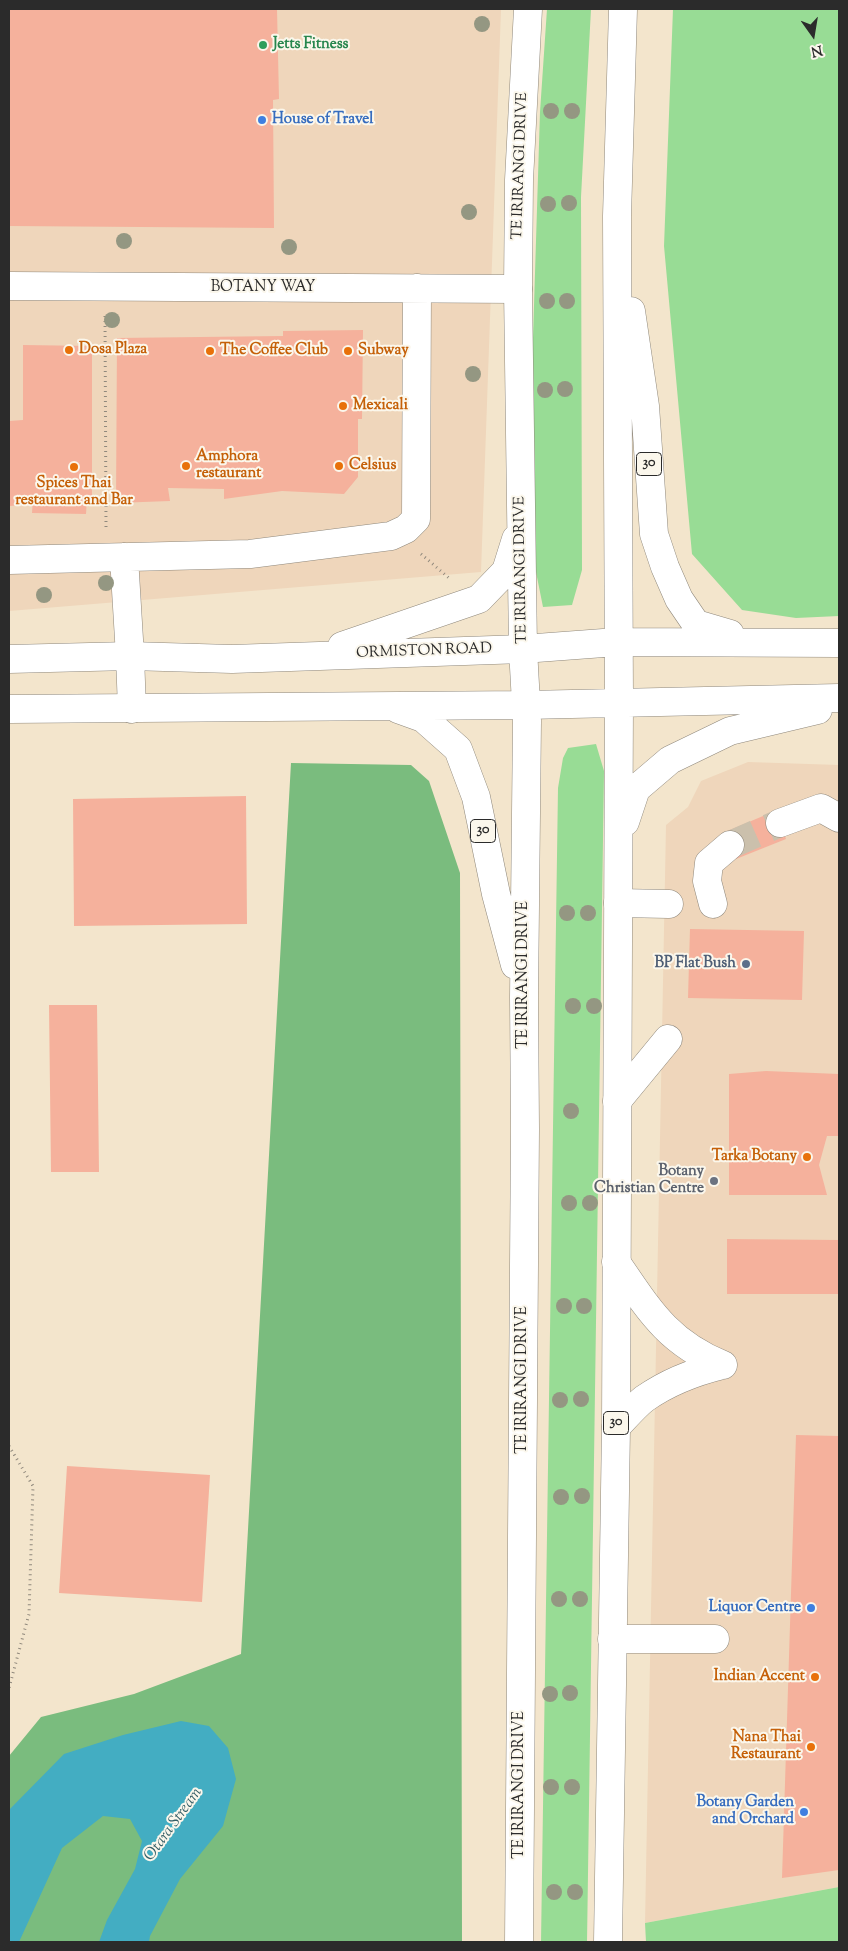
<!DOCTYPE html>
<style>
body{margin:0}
#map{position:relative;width:848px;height:1951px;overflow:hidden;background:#f3e5cc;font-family:"Sorts Mill Goudy",serif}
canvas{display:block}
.frame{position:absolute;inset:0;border:10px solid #2b2b2b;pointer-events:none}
.north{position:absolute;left:788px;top:10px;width:50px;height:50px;-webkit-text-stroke:4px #fbf7ec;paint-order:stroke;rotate:167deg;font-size:14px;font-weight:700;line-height:20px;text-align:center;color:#2b2b2b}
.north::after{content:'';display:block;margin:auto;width:18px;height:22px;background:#2b2b2b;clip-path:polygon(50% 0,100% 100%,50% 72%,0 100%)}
</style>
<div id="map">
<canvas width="848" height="1951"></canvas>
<div class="frame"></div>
<div class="north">N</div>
</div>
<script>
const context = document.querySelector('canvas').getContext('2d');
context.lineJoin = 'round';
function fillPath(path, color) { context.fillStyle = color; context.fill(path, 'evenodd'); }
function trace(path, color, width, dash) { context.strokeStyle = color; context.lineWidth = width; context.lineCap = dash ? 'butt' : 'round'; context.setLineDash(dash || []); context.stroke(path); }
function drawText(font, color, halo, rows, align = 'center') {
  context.font = font + ' "Sorts Mill Goudy",serif'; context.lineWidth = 4; context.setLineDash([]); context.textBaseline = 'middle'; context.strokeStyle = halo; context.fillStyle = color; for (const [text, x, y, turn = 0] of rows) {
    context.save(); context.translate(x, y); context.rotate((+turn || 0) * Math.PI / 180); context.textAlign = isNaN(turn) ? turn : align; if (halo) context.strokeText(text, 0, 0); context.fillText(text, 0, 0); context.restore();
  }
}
fillPath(new Path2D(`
 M9,9H501L481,572L9,611Z
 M748,762L839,765V1887L645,1923L666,825L688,807L701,781Z`), '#efd6bb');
fillPath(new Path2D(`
 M547,9H591L581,197L582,570L572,605L543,607L533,557L531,402L540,112Z
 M673,9H839V616L796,618L742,610L692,554L664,246Z
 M596,744L604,771L587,1942H541L558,788L563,758L568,748Z
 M839,1887V1942H646L645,1923Z`), '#98dc95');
fillPath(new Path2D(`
 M291,763L411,765L429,781L460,873L462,1942H9V1756L41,1717L134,1694L241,1654Z`), '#7abc7e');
fillPath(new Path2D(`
 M181,1721L209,1726L228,1748L236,1779L223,1826L180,1879L150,1936L149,1942H99L107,1920L135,1869L142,1841L130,1819L103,1816L62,1848L19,1942H9V1810L64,1754L123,1735Z`), '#43adc2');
fillPath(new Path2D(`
 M9,9H277L279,99L273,100L274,228L9,226Z
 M363,330L362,419H358V477L344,494L282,491L224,499V489L168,488L170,501L116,503L117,338L283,336V331Z
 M23,345L92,346V499H87L86,514L32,513L33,499H25L24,505L9,506V421L23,420Z
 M246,796L247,924L74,926L73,799Z
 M775,811L786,839L736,859L725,832Z
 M690,929L804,931L802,1000L688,998Z
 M49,1005H97L99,1172H51Z
 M766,1071L839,1074V1136H827L819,1165L827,1195H729V1074Z
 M727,1239L839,1240V1294H727Z
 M796,1435L839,1436V1870L782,1878Z
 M67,1466L210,1475L202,1602L59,1593Z`), '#f5b19c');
trace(new Path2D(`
 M730,845L780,823`), '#cbc0ac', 28, [28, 14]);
const minor = new Path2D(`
 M9,286L518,289
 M124,557L130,656L132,709
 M9,560L250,554L391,536L406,529L416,519L417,288
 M780,823L821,808L839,818
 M618,903L669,904
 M713,904L707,881L709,863L730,845
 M617,1101L668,1039
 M616,1262C649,1310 667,1342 723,1365
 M616,1427C625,1418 634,1407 644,1399C668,1382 694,1372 723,1365
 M612,1639H715`);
const major = new Path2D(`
 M631,311L645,406L654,534L665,567L679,599L696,624L730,634
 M342,646L479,599L506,571L516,539
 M9,659L130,656L232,659L523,649L617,642L839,643
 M9,709L527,705L839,698
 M398,709L423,718L458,749L476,797L496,894L515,965
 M625,822L636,789L670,760L730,731L818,710
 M519,1942L525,1129L524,997L527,721L523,649L518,289L519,180L528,9
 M608,1942L616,1427L619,702L617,216L623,9`);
trace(minor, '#8f887c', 29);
trace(major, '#8f887c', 29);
trace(new Path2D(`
 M105,316L106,527
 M421,554L449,578
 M9,1446L33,1486L29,1614L9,1688`), '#8f887c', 3, [1, 4]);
trace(minor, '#fff', 28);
trace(major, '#fff', 28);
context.fillStyle = '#949782';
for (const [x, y] of [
 [482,24],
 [551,111],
 [572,111],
 [569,203],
 [548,204],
 [469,212],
 [124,241],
 [289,247],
 [547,301],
 [567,301],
 [112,320],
 [473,374],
 [565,389],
 [545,390],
 [106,583],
 [44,595],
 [567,913],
 [588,913],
 [573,1006],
 [594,1006],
 [571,1111],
 [569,1203],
 [590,1203],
 [564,1306],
 [584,1306],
 [581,1399],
 [560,1400],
 [582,1496],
 [561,1497],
 [559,1599],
 [580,1599],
 [570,1693],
 [550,1694],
 [551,1787],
 [572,1787],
 [554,1892],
 [575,1892]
]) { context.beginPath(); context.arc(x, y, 8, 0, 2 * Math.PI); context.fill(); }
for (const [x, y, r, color] of [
 [263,45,5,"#2e9e5b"],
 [262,120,5,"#3f7fe0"],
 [69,350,5,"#e8710a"],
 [210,351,5,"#e8710a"],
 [348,351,5,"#e8710a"],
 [343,406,5,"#e8710a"],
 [186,466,5,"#e8710a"],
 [339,466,5,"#e8710a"],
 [74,467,5,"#e8710a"],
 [746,964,5,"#5c6f8a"],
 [807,1157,5,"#e8710a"],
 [714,1181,5,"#6b7280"],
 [811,1608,5,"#3f7fe0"],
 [815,1677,5,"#e8710a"],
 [811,1747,5,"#e8710a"],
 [804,1812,5,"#3f7fe0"]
]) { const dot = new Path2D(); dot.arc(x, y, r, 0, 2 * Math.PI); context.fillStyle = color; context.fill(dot); trace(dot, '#fbf7ec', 2); }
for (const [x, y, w] of [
 [649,464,25],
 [483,831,25],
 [616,1423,25]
]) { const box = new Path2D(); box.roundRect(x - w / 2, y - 11.5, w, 23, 4); context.fillStyle = '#fbf7ec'; context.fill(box); trace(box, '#2b2b2b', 1); }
drawText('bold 14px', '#2b2b2b', null, [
 ["30",649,464],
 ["30",483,831],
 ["30",616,1423]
]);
drawText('bold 15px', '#27864d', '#fbf7ec', [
 ["Jetts Fitness",273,45]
], 'left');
drawText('bold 15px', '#366cbe', '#fbf7ec', [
 ["House of Travel",272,120,"left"],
 ["Liquor Centre",801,1608],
 ["Botany Garden",794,1803],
 ["and Orchard",794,1820]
], 'right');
drawText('15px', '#2b2b2b', '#fbf7ec', [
 ["TE IRIRANGI DRIVE",521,166,-88],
 ["BOTANY WAY",263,288],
 ["TE IRIRANGI DRIVE",522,570,-91],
 ["ORMISTON ROAD",424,652,-2],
 ["TE IRIRANGI DRIVE",524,975,-90],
 ["TE IRIRANGI DRIVE",523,1380,-90],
 ["TE IRIRANGI DRIVE",520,1785,-90]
]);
drawText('bold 15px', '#c56008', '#fbf7ec', [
 ["Dosa Plaza",79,350],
 ["The Coffee Club",220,351],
 ["Subway",358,351],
 ["Mexicali",353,406],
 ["Amphora",196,457],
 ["restaurant",196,474],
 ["Celsius",349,466],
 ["Spices Thai",74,484,"center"],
 ["restaurant and Bar",74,501,"center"],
 ["Tarka Botany",797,1157,"right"],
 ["Indian Accent",805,1677,"right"],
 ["Nana Thai",801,1738,"right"],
 ["Restaurant",801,1755,"right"]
], 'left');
drawText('bold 15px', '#4e5e75', '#fbf7ec', [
 ["BP Flat Bush",736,964]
], 'right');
drawText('bold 15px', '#5b616d', '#fbf7ec', [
 ["Botany",704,1172],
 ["Christian Centre",704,1189]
], 'right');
drawText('italic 16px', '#355f67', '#fbf7ec', [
 ["Otara Stream",174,1825,-54]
]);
</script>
